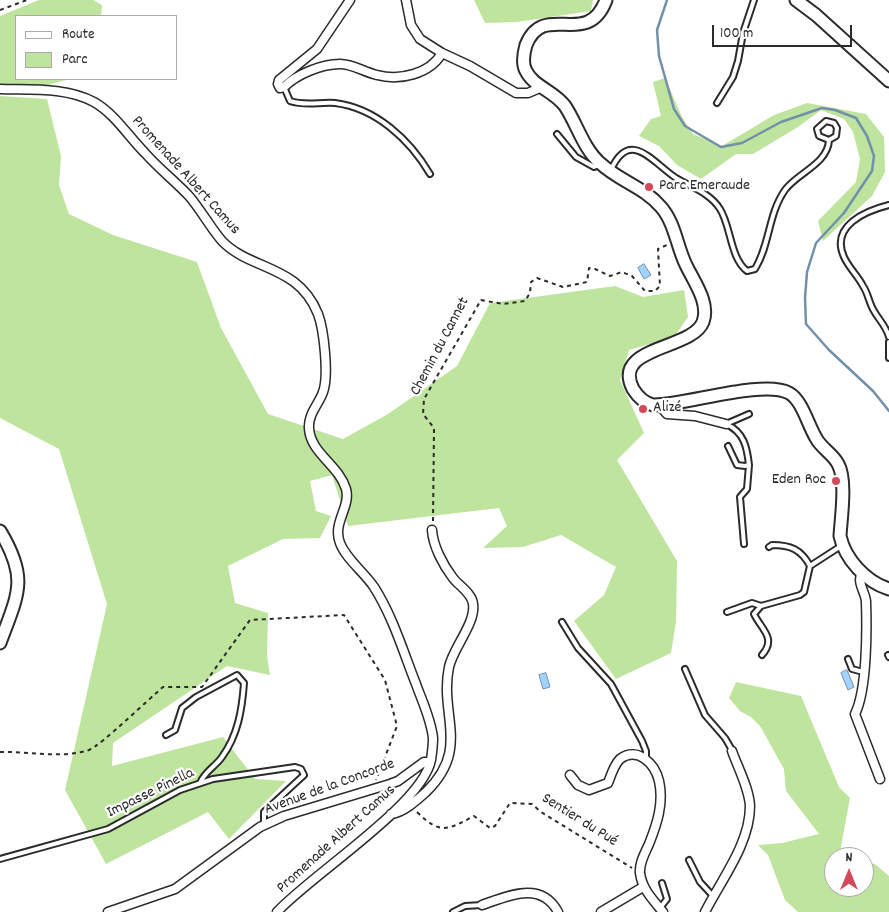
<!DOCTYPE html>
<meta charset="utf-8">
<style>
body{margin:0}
#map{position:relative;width:889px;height:912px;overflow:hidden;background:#fff;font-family:Dekko,sans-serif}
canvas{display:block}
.legend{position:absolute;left:15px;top:15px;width:162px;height:65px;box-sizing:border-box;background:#fff;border:1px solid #aaa;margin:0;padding:6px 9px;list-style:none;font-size:15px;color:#2b2b2b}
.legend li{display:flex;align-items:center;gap:10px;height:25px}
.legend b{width:25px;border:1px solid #aaa}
.north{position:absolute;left:824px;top:847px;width:50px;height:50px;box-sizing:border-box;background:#fff;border:1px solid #aaa;border-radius:50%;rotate:0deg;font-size:14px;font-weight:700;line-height:20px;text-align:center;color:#2b2b2b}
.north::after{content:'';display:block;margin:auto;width:18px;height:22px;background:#d1495b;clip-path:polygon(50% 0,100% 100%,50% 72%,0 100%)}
.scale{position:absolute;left:712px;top:25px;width:140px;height:22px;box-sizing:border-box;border:2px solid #2b2b2b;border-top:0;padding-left:6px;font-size:15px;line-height:18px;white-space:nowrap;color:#2b2b2b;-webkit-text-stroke:4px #fff;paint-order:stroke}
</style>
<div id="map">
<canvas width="889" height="912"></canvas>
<ul class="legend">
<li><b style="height:6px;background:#fff"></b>Route</li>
<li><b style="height:14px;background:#bee49e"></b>Parc</li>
</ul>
<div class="north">N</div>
<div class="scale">100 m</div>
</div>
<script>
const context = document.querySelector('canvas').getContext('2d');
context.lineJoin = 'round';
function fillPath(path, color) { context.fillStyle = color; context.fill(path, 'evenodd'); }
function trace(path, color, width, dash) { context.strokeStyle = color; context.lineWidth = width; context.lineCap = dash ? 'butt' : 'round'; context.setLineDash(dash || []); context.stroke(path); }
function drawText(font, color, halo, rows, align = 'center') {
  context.font = font + ' Dekko,sans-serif'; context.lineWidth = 4.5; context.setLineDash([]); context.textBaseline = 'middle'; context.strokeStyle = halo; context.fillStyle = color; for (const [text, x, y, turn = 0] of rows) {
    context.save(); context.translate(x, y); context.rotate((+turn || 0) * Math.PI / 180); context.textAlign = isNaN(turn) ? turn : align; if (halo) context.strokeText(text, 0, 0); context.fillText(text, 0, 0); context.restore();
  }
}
fillPath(new Path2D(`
 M39,0H93L102,5L101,16H16V79H69L38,88L0,86V16Z
 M474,0H593L591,11L517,22L485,23Z
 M665,78L682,117L693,134L722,146L774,115L807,103L866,114L884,137L885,172L872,196L823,241L818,221L856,182L860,159L853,132L844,119L821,110L798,127L753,154H736L701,179L677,165L659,146L639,136L651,119L661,116L653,82Z
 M0,96L47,99L61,156L59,185L69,214L113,235L197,262L221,328L268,414L343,439L388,414L457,366L490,303L615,286L643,297L684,290L688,317L674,337L629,350L620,380L644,433L617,460L677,561L676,622L671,653L616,679L574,621L604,595L616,567L561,535L523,547L483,548L507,526L499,508L348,526L332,475L310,481L316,511L331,516L320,538L283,539L228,566L235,603L268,613L267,656L270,675L227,666L113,743L112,766L223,737L255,779L286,781L229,839L208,812L106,864L65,790L107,604L59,449L0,418Z
 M736,682L801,696L839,787L850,798L839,857H834V887H864V863L875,864L889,876V912H798L785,900L768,855L758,845L782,843L819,834L786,791L784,769L760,726L751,717L740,711L729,698Z`), '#bee49e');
const water = new Path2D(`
 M644,264L651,275L644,279L638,268Z
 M847,670L854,687L848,690L841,673Z
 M546,673L550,687L543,689L539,675Z`);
fillPath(water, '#a2d3ff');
trace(water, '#7290aa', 1);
trace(new Path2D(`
 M667,0L657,30L659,56L674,109L685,126L721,147L742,143L781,122L822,108L835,110L856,118L867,136L874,156L872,171L844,213L816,243L807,272L805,298L806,324L829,350L873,391L889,411`), '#7290aa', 2.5);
const lane = new Path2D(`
 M284,87L290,101C304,106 319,102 335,103C376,108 410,140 430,174
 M717,103L733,77L738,61L743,33L754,0
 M557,134L576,157L594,167L599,165
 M611,170C630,127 654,164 676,178C691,187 710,193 720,209C731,226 730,258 747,271L755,269C770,245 768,214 785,190C797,173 828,164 829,140L836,136L837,128L834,123L826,121L817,129L819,136L829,140
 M889,205C865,211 830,226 844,257C849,268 858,276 863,286C868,293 869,303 874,311C879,320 886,326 889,337
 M889,342V358
 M726,424C744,432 747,447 749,465L745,466L737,465L728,446
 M726,424L749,414
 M744,544L740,497L747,489L749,465
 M769,547L772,545C790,545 801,549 810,566
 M761,606L754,614C761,629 777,638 762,655
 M727,612L752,603L761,606L800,595L804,592L810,566L841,546
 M562,622L578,648L611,684L642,741L646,751V758
 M888,655L889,657
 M848,659L852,669L863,672
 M685,669L705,715L725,738L732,750
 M166,735L175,730L182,708L196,697L237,675L244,683C242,710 238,735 222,757C215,767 205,771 200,783
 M0,859L108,829L180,790L213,779L295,767L301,769L304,775L264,812V825
 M689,860L700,882L713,896
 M660,908L667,899L662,883
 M453,912L465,906L482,905`);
const street = new Path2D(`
 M350,0L317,49L279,80L278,84L280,88L284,87C297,74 322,64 340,64C353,64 364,72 377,75C400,81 430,74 442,53
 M406,0L411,25L420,39L442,53L470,66L516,93H528L542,87
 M0,89C31,90 66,87 94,102C115,114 128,136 145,153C158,168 175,181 189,196C201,210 210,227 222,241C251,271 298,264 318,314C324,330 329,376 323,392C319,404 308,414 309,428C310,453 339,465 346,489C351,507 332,523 340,543C346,559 364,572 374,587C393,617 403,651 416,684C422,701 431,719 433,738C433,745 432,753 431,760C422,805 311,875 277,912
 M659,405L667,414L695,416L726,424
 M862,573C856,582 866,593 866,602C867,631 867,690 855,714L880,779
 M570,775L578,785L589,790L608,783C611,775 614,765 620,759C638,746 655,764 659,781C664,803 657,824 649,844C645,853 639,863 640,873C642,889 653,900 663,912
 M391,814C404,812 416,801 426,792C471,748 439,716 449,667C453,648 476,623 473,604C472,593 459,586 453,578C443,565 433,546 432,530
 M482,905C508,896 541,880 558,912
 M108,912L175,889L260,827L284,816L390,784L398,781L424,762H430
 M601,912L643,887
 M705,912C721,880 750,844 750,806C749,788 738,768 732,751`);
const secondary = new Path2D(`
 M606,0C587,50 544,0 526,45C524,52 522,64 526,71C534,87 554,91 565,106C577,124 583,148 600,163C619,181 644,187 661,207C675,223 677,247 686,265C694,282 710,303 703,322C692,350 611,346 633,389C638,397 644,403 653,405C683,406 763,379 789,393C802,400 808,425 816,438C821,448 833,454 838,464C847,480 841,518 840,536C845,559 866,582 889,589
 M796,0L816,15L889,81
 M0,531C29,579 18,594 0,643`);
trace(lane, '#2b2b2b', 8);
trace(street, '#2b2b2b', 11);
trace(secondary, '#2b2b2b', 15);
trace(new Path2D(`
 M0,10L27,0
 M433,521L434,428L423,414L424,399L481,300L503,304L525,301L530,293L531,282L537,278L563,287L587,282L589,268L595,269L610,276L622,272L632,276L645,291H655L660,286L658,249L669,244
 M0,752C29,751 61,759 89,750C100,746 150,698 163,687H202L250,620L344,615L385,680L397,726L376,780
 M417,812C441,836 449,829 474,816L490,828L495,826L510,803L532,804L541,812L632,868`), '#2b2b2b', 2, [4, 4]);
trace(lane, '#fff', 4);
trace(street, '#fff', 8);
trace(secondary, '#fff', 11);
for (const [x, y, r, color] of [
 [649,187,5,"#d1495b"],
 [643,409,5,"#d1495b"],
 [836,481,5,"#d1495b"]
]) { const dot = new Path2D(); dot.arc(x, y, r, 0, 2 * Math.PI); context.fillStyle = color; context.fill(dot); trace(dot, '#fff', 2); }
drawText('16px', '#2b2b2b', '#fff', [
 ["Promenade Albert Camus",185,176,48],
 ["Chemin du Cannet",441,347,-62],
 ["Avenue de la Concorde",330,788,-20],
 ["Impasse Pinella",151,794,-26],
 ["Sentier du Pué",579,821,32],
 ["Promenade Albert Camus",337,840,-42]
]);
drawText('16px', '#2b2b2b', '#fff', [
 ["Parc Emeraude",659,187],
 ["Alizé",653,409],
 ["Eden Roc",826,481,"right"]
], 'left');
</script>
